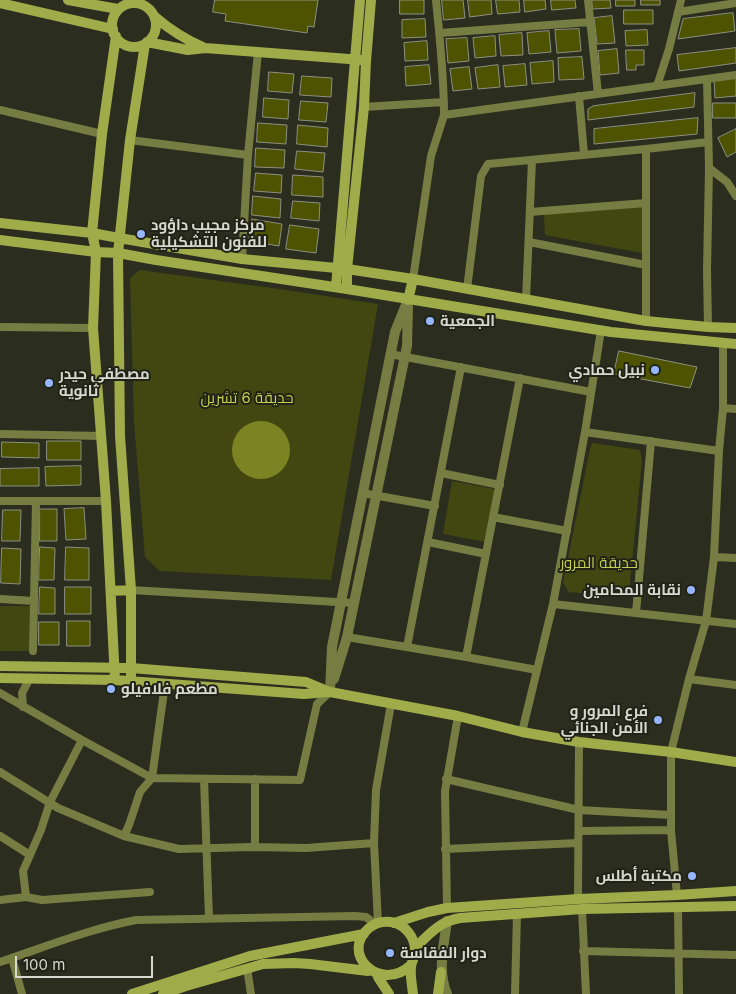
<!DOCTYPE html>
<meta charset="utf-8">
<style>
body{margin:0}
#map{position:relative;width:736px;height:994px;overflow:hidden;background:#2b2d1f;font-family:Inter,sans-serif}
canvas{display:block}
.scale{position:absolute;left:15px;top:956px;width:138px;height:22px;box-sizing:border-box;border:2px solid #d7d9d0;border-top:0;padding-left:6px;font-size:15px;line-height:18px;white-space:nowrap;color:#d7d9d0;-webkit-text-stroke:4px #212316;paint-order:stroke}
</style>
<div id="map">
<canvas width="736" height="994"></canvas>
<div class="scale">100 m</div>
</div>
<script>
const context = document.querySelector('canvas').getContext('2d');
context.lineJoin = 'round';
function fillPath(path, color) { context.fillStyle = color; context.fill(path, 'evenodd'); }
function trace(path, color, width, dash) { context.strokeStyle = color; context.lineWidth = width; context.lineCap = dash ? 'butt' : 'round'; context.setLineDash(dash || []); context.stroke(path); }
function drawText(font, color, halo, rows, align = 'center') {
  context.font = font + ' Inter,Cairo,sans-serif'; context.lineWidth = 4; context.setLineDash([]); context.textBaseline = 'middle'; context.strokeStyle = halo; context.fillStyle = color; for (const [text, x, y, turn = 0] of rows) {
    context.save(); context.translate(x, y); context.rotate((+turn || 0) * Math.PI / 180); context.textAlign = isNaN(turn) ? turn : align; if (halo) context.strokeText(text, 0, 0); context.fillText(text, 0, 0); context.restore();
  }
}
fillPath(new Path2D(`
 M643,207L642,253L545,235L544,214Z
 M140,270L286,290L378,304L331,580L160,571L145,557L134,422L130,278Z
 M592,443L640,450L642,460L629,592L623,597L569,592L563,583L590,449Z
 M452,481L495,489L486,542L443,534Z
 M0,606H30L29,651H0Z`), '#424711');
fillPath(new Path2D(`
 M232 450a29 29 0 1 1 58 0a29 29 0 1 1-58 0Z`), '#7b8422');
const building = new Path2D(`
 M215,0H318L314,27L308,26L307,33L225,21L226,14L213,12Z
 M400,0H424V14H400Z
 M442,0H463L465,18L444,20Z
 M468,0H491L492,14L470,17Z
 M496,0H519L520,12L498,14Z
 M524,0H545L546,9L525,12Z
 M551,0H575L576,8L552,10Z
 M592,0H610L611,8L593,9Z
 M616,0H635V6H616Z
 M641,0H660V5H641Z
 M624,10H653V24H624Z
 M733,13L735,31L678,39L683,19Z
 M612,16L615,43L597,44L594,18Z
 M425,19L426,37L402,38V20Z
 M579,29L581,51L557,53L555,30Z
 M647,30L648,45L626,46L625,31Z
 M549,31L551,52L529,54L527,33Z
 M522,33L523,55L501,56L499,35Z
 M495,36L496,56L475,58L473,38Z
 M467,38L469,61L448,63L446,39Z
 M427,41L428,60L405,61L404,43Z
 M736,48V63L679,71L677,55Z
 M617,49L619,73L600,75L598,51Z
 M626,50H644V65H636V70H627Z
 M582,57L584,79L559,80L558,58Z
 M553,61L554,82L532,84L530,63Z
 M525,64L527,85L505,87L503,66Z
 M429,65L431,84L406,86L405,67Z
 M498,65L500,87L478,89L475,68Z
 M469,67L472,89L453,91L450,69Z
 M269,72L294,74L292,93L268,91Z
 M302,76L332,78L331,97L300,95Z
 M736,78V96L715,98L714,80Z
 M695,93L694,107L588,120V109L593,106Z
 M264,98L289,100L288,119L263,117Z
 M301,101L328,103L326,122L299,120Z
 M713,103H736V118H713Z
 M698,118L697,134L594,144V129Z
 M258,123L287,125L286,144L257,142Z
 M298,125L328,128L327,147L297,144Z
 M736,129V152L727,157L718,138Z
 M256,148L285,150L284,168L255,167Z
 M297,151L325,153L323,172L295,169Z
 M256,173L282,175L281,193L254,191Z
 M293,175L323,177V197L292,195Z
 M253,196L281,199L280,218L252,215Z
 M293,201L320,203L319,221L291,218Z
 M252,219L282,224L279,246L249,241Z
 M290,225L319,229L316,253L286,249Z
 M619,351L697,367L690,388L614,374Z
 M47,441H81V460H47Z
 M2,442L39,443V458L2,457Z
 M81,466V485L46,486L45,467Z
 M39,468V486H0V469Z
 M84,508L86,539L66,540L64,509Z
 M40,509H57V541H40Z
 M3,510H21L20,541H2Z
 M40,547L55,548L54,580H39Z
 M66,547L89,548V580H65Z
 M2,548L21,549L20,584L1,583Z
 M40,587L55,588V614H39Z
 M65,587H91V614H65Z
 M67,621H90V646H67Z
 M39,622H59V645H39Z`);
fillPath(building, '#4d5301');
trace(building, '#8e9080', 1);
trace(new Path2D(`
 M436,0C440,38 444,77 444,115
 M588,0L598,94
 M678,12L736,3
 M440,33L590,22
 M707,79L709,168L707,270L708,327
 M657,86L669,49L681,0
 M579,96L584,154
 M364,107L444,102
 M0,110L102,134
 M130,140L248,155
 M646,149V321
 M709,168L727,182L736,196
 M530,212L646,203
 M529,242L646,265
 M242,259L248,155L258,52
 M413,279L431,156L444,115L736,75
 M467,289L481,176L488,164L646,149L708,142
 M526,300L532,160
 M0,327L93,328
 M390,354L591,392
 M723,408L736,409
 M585,432L719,451
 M0,434L102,436
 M441,473L500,485
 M362,493L435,506
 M0,501H106
 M493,517L567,531
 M428,542L486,554
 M714,557L736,558
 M131,590L354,603
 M0,599L34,601
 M553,604L736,624
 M636,613L651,441
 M347,637L466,657L537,670
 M407,647L461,367
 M33,651L36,501
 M466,657L520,378
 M689,679L736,685
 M0,693L82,740L152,778L300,780L317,704L330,692
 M23,707L22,693L30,678
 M522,732L553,604L585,432L601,330
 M0,772L58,808L124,836L129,825L140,792L152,778L165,684
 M204,779L209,918
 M446,779L579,810L671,815
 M579,831L671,830
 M0,836L30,855
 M124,836L179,849L251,847L306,848L374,843
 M255,847V779
 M445,849L578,843
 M677,895L671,830V752L689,679L706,621L714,557L719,451L723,408V343
 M26,897L23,871L41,830L50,802L82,740
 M578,899L579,742
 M0,900L26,897L42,900L150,892
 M678,907L679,994
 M447,908L445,791L458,716
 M582,909L586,994
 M378,923L374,843L376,790L391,704
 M583,951L736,955
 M12,958L22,994
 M0,962C45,947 89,929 136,920L355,916L366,917L375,924
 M247,968L251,994
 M515,994L517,913`), '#767d43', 8);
trace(new Path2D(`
 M334,679L347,637L407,346L408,307
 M330,692L332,647L395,332L408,300
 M447,994C437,970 444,945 447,921`), '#767d43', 10);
trace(new Path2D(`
 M68,0L118,9
 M0,3L113,29
 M112 25a22 22 0 1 1 44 0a22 22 0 1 1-44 0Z
 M154,16C170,30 186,40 205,48
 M147,42L188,50L205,48L362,60
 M0,223L92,233L119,238L242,259L347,269L413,279L646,321L708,327L736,328
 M0,240L96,252L118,253L156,260L347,289L611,332L736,344
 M336,287L360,0
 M347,289V269L364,107L366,61L371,0
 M408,300L413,279
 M111,591L131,590
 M0,666L131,668L306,682L330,692L458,716L522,732L579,742L671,752L736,762
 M0,678L115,680L304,694L328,692
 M115,680L106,501L93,328L96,252L92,233L102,134L116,36
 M131,681V590L120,436L118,253L130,140L145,44
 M394,923L428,912L447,908L578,899L677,895L736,891
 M415,948C428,935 440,921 460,918L582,909L736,906
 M411,965C380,994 339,953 369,928C375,923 383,921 391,922C405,924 416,938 415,952C415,958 411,962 411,967C410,975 412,985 413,994
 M378,977L389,994
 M132,994L250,956L364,934
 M163,994L186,986L263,964L294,963L310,964L368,971
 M438,994L441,972`), '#a0ab4a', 10);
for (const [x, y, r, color] of [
 [141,234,5,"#95b6fd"],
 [430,321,5,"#95b6fd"],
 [655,370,5,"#95b6fd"],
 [49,383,5,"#95b6fd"],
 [691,590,5,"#95b6fd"],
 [111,689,5,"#95b6fd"],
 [658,720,5,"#95b6fd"],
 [692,876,5,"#95b6fd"],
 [390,953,5,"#95b6fd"]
]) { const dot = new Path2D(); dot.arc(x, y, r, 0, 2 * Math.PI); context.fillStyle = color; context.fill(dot); trace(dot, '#212316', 2); }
drawText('bold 15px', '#d7d9d0', '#212316', [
 ["مركز مجيب داؤود",151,225],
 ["للفنون التشكيلية",151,242],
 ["الجمعية",440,321],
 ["نبيل حمادي",645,370,"right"],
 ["مصطفى حيدر",59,374],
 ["ثانوية",59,391],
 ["نقابة المحامين",681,590,"right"],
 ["مطعم فلافيلو",121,689],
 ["فرع المرور و",648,711,"right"],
 ["الأمن الجنائي",648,728,"right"],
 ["مكتبة أطلس",682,876,"right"],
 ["دوار الفقاسة",400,953]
], 'left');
drawText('15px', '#c3cf52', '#212316', [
 ["حديقة 6 تشرين",247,398],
 ["حديقة المرور",599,563]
]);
</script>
